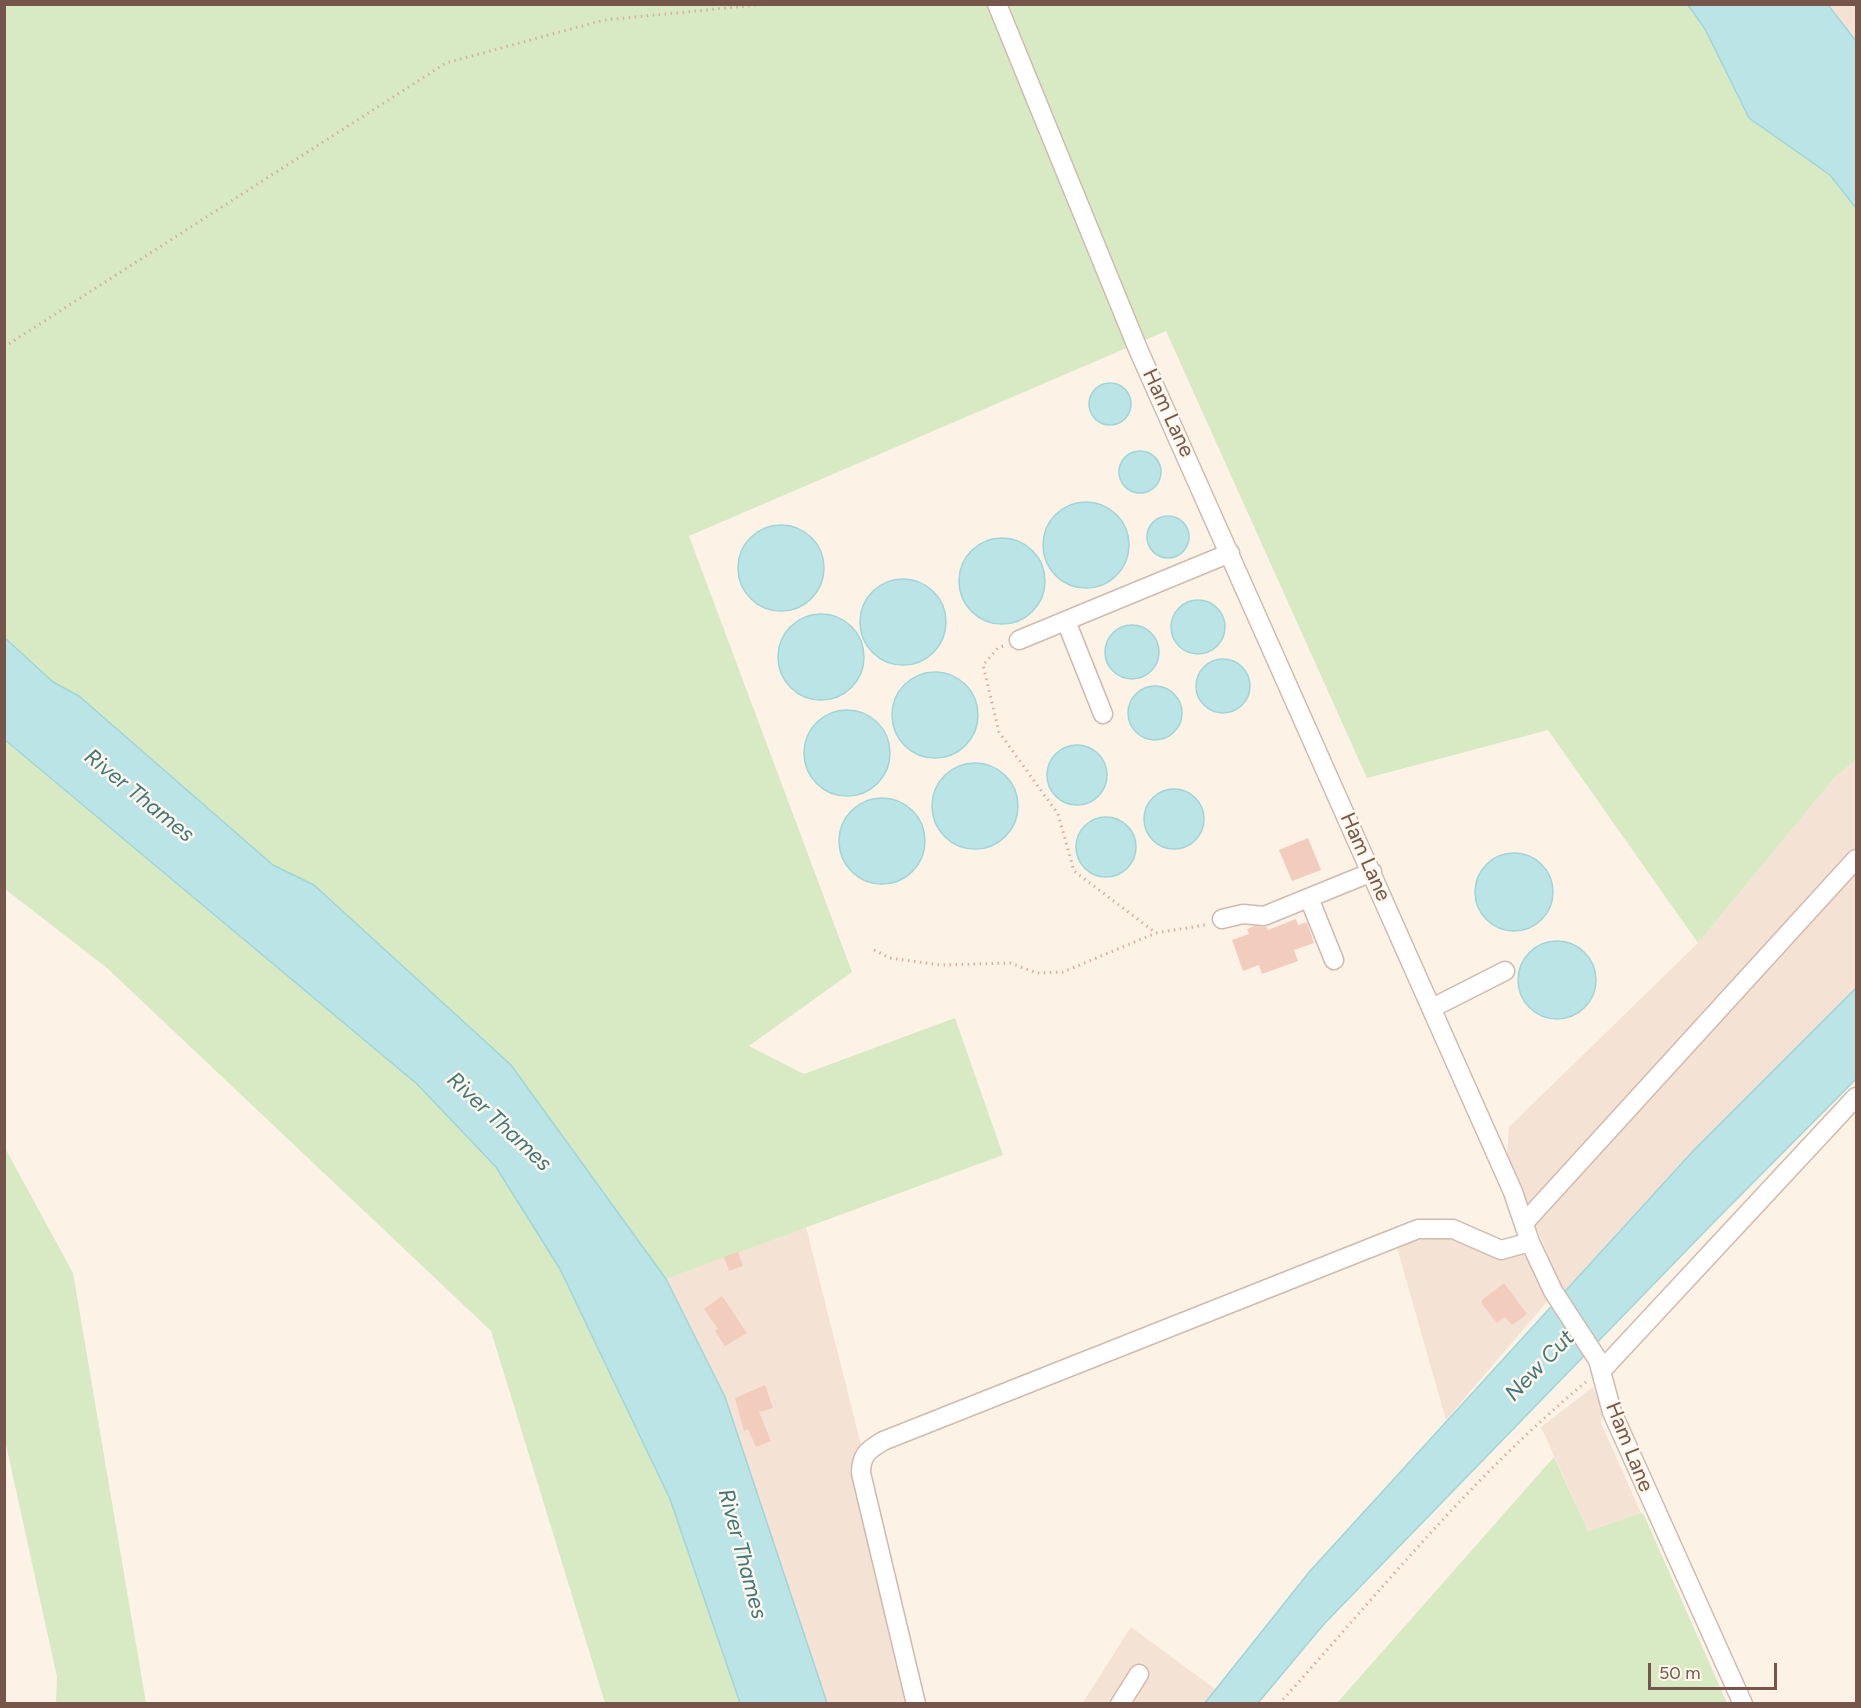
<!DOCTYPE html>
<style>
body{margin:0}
#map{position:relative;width:1861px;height:1708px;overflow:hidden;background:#fcf2e6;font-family:Figtree,sans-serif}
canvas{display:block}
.frame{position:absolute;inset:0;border:6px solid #76564a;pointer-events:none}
.scale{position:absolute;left:1648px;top:1663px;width:129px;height:27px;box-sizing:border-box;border:3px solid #76564a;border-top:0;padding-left:8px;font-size:18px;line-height:21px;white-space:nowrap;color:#76564a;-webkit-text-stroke:4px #fff6ec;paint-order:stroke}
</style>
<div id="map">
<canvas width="1861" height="1708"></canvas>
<div class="frame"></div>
<div class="scale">50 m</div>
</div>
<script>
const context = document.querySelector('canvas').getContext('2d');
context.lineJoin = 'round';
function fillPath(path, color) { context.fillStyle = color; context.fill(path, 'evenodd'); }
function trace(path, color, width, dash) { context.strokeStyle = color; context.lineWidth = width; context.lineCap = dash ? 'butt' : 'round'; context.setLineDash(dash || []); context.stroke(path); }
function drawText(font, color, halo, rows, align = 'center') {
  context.font = font + ' Figtree,sans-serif'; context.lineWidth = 5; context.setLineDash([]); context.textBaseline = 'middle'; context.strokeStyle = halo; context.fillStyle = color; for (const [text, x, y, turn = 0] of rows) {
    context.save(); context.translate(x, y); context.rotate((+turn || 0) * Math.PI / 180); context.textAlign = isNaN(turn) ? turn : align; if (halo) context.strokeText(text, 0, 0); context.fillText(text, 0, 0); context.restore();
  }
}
fillPath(new Path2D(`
 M1826,5H1856V46Z
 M1856,760V988L1694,1150L1564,1293L1507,1157L1509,1127L1698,943L1835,777Z
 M806,1227L866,1465L924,1703H827L725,1397L666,1279Z
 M1436,1231L1522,1252L1550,1298L1446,1420L1396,1244Z
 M1593,1387L1603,1413L1601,1423L1641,1513L1588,1531L1541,1427Z
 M1131,1627L1215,1689L1204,1703L1082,1704Z`), '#f4e3d4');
fillPath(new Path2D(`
 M4,5H1688L1705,29L1749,118L1830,175L1856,208V760L1835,777L1698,943L1548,730L1367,778L1166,331L689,536L852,972L749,1046L804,1074L955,1018L1003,1155L666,1279L511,1065L314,885L273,865L79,696L53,682L5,637Z
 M4,740L417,1084L496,1167L560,1269L670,1499L740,1703H605L491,1331L107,968L5,889Z
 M5,1148L73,1273L146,1703H56L57,1677L5,1440Z
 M1554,1457L1588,1531L1641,1513L1644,1515L1727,1703H1337Z`), '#d7eac4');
const water = new Path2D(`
 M1688,5H1828L1856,41V208L1830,175L1749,118L1705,29Z
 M1089 404a21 21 0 1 1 42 0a21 21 0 1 1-42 0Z
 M1119 472a21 21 0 1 1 42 0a21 21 0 1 1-42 0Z
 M1043 545a43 43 0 1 1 86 0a43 43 0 1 1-86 0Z
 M1147 537a21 21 0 1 1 42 0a21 21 0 1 1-42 0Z
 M738 568a43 43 0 1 1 86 0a43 43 0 1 1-86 0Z
 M959 581a43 43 0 1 1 86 0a43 43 0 1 1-86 0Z
 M860 622a43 43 0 1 1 86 0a43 43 0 1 1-86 0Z
 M1171 627a27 27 0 1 1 54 0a27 27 0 1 1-54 0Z
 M778 657a43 43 0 1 1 86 0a43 43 0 1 1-86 0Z
 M1105 652a27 27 0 1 1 54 0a27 27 0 1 1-54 0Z
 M4,637L53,682L79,696L273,865L314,885L511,1065L666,1279L725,1397L827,1703H740L670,1499L560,1269L496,1167L417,1084L5,740Z
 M1196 686a27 27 0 1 1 54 0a27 27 0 1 1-54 0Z
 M892 715a43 43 0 1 1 86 0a43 43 0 1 1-86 0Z
 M1128 713a27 27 0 1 1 54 0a27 27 0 1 1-54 0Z
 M804 753a43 43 0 1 1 86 0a43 43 0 1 1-86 0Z
 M1047 775a30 30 0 1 1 60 0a30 30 0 1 1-60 0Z
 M932 806a43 43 0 1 1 86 0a43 43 0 1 1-86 0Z
 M1144 819a30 30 0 1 1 60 0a30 30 0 1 1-60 0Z
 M839 841a43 43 0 1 1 86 0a43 43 0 1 1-86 0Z
 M1076 847a30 30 0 1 1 60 0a30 30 0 1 1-60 0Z
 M1475 892a39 39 0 1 1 78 0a39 39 0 1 1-78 0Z
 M1518 980a39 39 0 1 1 78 0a39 39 0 1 1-78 0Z
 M1856,988V1079L1713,1223L1324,1624L1258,1703L1204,1704L1310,1571L1694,1150Z`);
fillPath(water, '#bae4e6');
trace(water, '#a0d5d8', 1.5);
fillPath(new Path2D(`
 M1308,838L1321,870L1292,881L1279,850Z
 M1296,919L1298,925L1307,922L1314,943L1294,950L1298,961L1262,974L1259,965L1243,971L1232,940L1249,934L1247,929L1254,926L1267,927L1268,930Z
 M738,1252L743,1266L729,1271L724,1257Z
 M1504,1283L1527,1314L1512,1325L1505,1317L1497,1323L1482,1304V1300Z
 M722,1296L747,1333L725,1346L715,1331L718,1329L704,1309Z
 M765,1385L773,1408L759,1412L771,1441L756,1447L748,1429L744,1431L735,1398Z`), '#f2cdbd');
const minor = new Path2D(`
 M997,4L1138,349L1513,1192L1530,1242L1553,1291L1598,1360L1612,1412L1743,1704
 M1066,621L1103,714
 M1019,640L1230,553
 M1309,898L1334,960
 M1222,919L1243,914L1264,916L1372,872
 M1432,1008L1505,971
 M1524,1223L1856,859
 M1602,1370L1856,1097
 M916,1704L861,1473C861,1455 868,1450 883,1441L1418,1229H1453L1501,1250L1530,1242
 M1120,1704L1139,1674`);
trace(minor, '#d0baae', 21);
trace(new Path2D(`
 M4,347L446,63L604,20L767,4
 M1003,646L998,648L983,665L999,732L1058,814L1074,871L1156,933L1205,925
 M874,950L890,958L940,965L1010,963L1037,973L1063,972L1156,933
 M1279,1704C1378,1594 1472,1476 1586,1382`), '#d7b0a0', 3, [1.5, 4.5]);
trace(minor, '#fff', 18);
drawText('21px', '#76564a', '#fff6ec', [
 ["Ham Lane",1168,413,65],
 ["Ham Lane",1365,857,66],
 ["Ham Lane",1629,1447,68]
]);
drawText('italic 22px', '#3e777c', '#fff6ec', [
 ["River Thames",139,796,39],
 ["River Thames",499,1122,43],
 ["New Cut",1540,1366,-46],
 ["River Thames",742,1554,75]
]);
</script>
